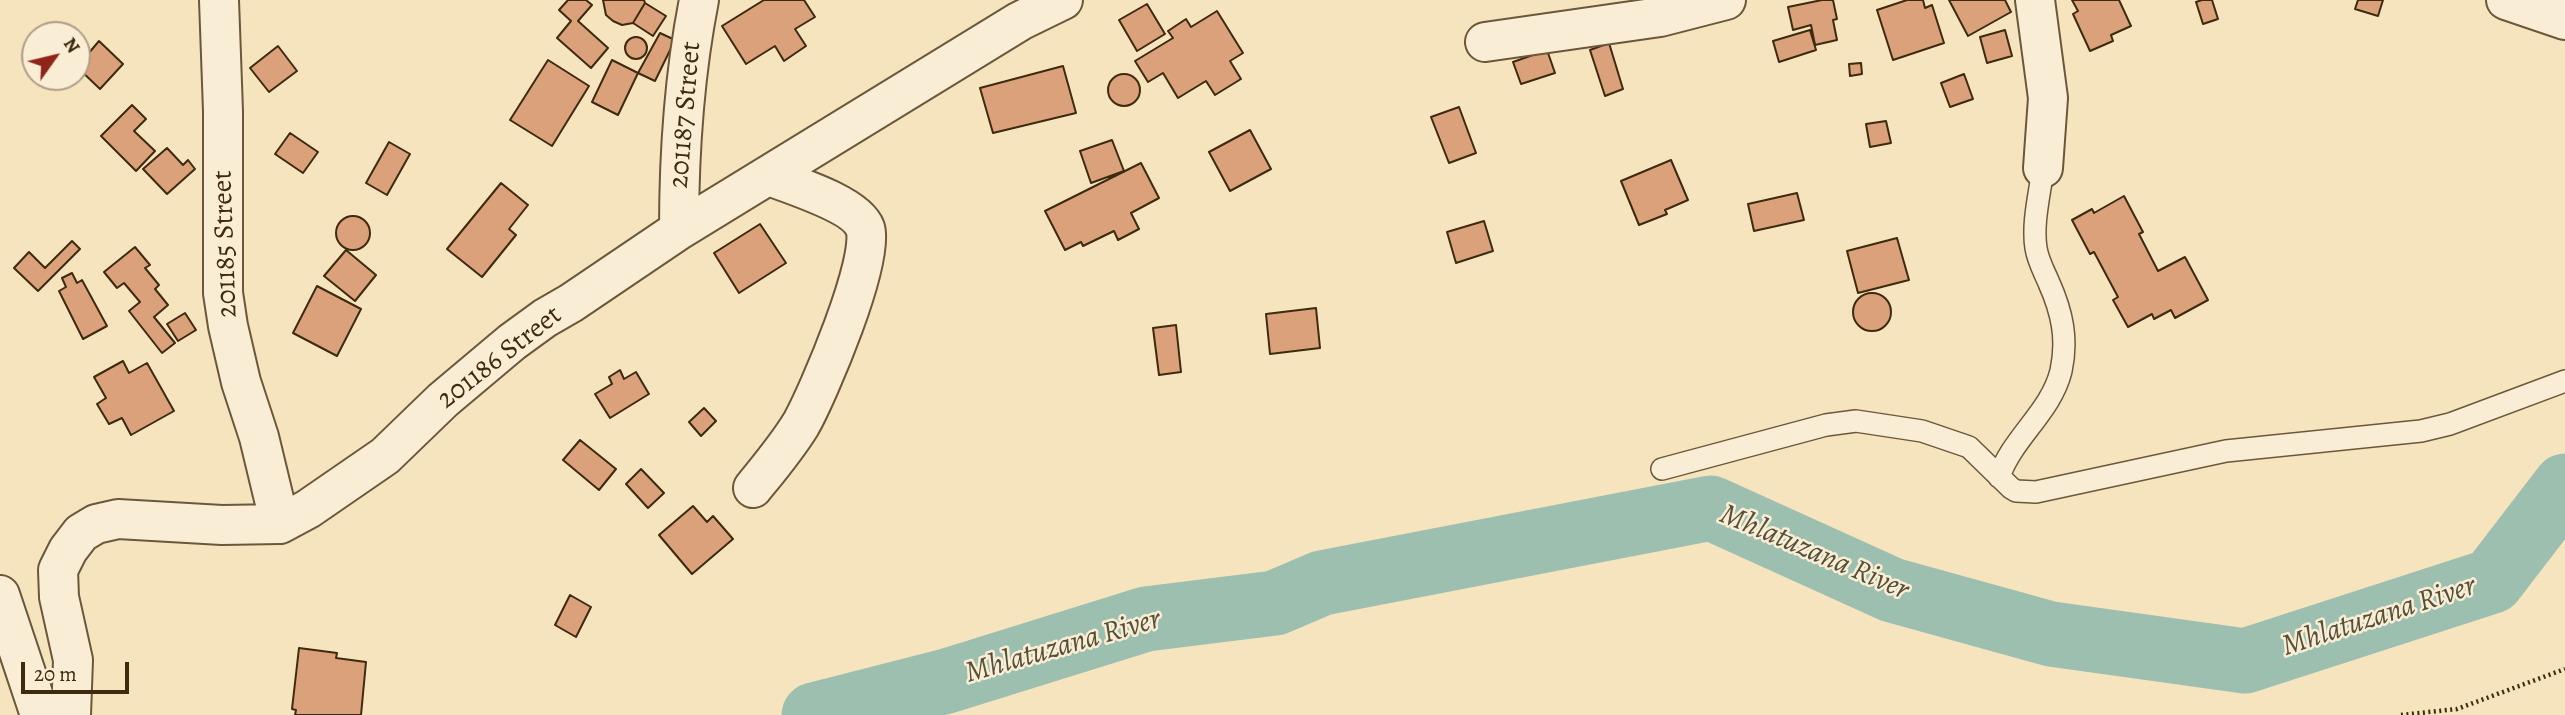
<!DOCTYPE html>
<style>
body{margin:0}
#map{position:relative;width:2565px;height:715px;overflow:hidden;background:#f6e4be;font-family:Alegreya,serif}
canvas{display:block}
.north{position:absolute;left:21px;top:21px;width:70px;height:70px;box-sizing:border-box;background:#f9edd5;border:2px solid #ae9f86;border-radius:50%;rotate:56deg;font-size:19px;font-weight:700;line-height:28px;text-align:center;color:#3d2a0f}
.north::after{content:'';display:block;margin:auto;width:24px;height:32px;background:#8f2418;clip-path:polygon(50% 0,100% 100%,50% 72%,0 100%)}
.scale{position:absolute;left:21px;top:662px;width:108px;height:32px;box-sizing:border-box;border:4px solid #3d2a0f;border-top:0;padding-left:9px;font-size:21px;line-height:24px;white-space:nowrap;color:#3d2a0f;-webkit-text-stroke:5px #f9edd5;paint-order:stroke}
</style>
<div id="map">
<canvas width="2565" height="715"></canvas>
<div class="north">N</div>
<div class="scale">20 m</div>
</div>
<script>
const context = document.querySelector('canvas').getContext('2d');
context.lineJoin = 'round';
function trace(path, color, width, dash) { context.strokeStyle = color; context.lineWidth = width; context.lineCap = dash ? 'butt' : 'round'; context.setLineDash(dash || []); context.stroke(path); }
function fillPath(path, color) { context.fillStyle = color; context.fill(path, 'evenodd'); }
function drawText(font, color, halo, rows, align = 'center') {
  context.font = font + ' Alegreya,serif'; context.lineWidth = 5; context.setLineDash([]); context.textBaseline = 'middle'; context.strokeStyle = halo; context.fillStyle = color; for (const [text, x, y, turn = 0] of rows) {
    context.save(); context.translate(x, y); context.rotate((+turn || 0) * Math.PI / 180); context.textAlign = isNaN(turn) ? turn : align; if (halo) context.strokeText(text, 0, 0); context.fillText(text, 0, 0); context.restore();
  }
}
trace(new Path2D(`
 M814,715L947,681L1146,619L1275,603L1322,583L1711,508L1892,590L2051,634L2245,661L2492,581L2565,486`), '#9dbfaf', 65);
const building = new Path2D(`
 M568,0H586L592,5L578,21L608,48L591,68L557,38L571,21L559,10Z
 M603,0H644L645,3L633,23L622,25L613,21L606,15Z
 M764,0H804L815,17L795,29L806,46L784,61L775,46L746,64L722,26Z
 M1822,0H1833L1837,19L1833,20L1837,40L1815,45L1811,25L1793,30L1788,7Z
 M1907,0H1923L1925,8L1932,5L1944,43L1893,60L1877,10Z
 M1949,0H2005L2011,12L1968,36Z
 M2072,0H2119L2131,26L2111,35L2113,41L2090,51L2073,14L2078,11Z
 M2202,0H2212L2218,19L2203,24L2196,2Z
 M2358,0H2383L2378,16L2355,9Z
 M645,3L666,16L653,36L633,23Z
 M1147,4L1165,34L1137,51L1119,20Z
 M1217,11L1243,53L1230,61L1241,79L1215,95L1206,81L1178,98L1163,73L1148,82L1135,61L1173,38L1168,31L1186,19L1191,27Z
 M1810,30L1816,50L1779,62L1773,41Z
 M2005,30L2012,56L1987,63L1980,37Z
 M660,33L675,40L655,81L638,73Z
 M625 48a11 11 0 1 1 22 0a11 11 0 1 1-22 0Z
 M99,41L123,64L100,89L77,67Z
 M1609,43L1623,89L1605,96L1590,50Z
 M278,46L297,71L269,92L250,68Z
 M1547,50L1555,73L1521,84L1513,62Z
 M548,60L589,86L552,146L510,120Z
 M612,60L638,73L618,115L592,102Z
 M1861,63L1862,74L1850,76L1849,64Z
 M1063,66L1076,113L993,133L980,88Z
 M1108 90a16 16 0 1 1 32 0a16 16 0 1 1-32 0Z
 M1964,74L1973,99L1950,107L1941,83Z
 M132,105L146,119L134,131L155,151L136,171L101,136Z
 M1459,107L1476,153L1449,163L1431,117Z
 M1886,121L1891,143L1870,147L1866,124Z
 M1250,130L1271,169L1230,191L1209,152Z
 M290,133L318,152L303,173L275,154Z
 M1112,140L1124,171L1091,183L1080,151Z
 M389,142L410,154L387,195L366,183Z
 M167,148L183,165L188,160L195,169L167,194L143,169Z
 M1671,160L1688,200L1665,210L1667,214L1639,225L1621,181Z
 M1141,163L1159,198L1131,213L1139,229L1118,240L1114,231L1083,246L1081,242L1065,250L1045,211Z
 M501,183L528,205L509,229L516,235L482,277L447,249Z
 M1797,193L1804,220L1754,231L1748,204Z
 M2124,196L2143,232L2139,234L2158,271L2185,257L2208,300L2175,318L2171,310L2154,319L2152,314L2128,327L2113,300L2118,297L2094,252L2090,254L2072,220L2092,209L2094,213Z
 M336 233a17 17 0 1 1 34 0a17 17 0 1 1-34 0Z
 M1484,221L1493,251L1456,263L1447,232Z
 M760,224L786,263L739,293L714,253Z
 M1897,238L1909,280L1858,293L1847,251Z
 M72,241L80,249L38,291L14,268L29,252L45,268Z
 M135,247L150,265L145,268L159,285L155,289L168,305L154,317L175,343L162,353L129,311L140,302L124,283L117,288L104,272Z
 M346,250L376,275L355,301L324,276Z
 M72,273L77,283L82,280L107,326L83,339L59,291L66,287L62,278Z
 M317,286L361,309L337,356L293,333Z
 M1853 312a19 19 0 1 1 38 0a19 19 0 1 1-38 0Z
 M1316,308L1320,348L1270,354L1266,314Z
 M185,313L196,330L178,341L167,324Z
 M1176,325L1181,372L1159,375L1153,328Z
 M123,361L129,373L147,363L174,411L131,435L122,418L109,424L97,404L106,398L94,377Z
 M620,370L624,379L636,372L649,394L610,418L595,394L612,384L609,377Z
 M704,408L716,421L701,436L689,422Z
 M580,440L616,469L599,490L563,460Z
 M641,469L664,493L648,508L626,484Z
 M693,506L707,522L713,516L733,539L692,574L659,535Z
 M570,595L591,607L576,637L555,625Z
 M299,648L337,653L336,658L366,662L361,715H295L296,710L292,709Z`);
fillPath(building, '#daa17b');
trace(building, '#3d2a0f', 2);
const service = new Path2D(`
 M1662,469L1826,425L1856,421L1922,431L1969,447L2011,488L2016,491L2036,492L2226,451L2421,431L2450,424L2565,381
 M1999,477C2012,438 2051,412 2061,371C2068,339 2062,312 2049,283C2044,271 2038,261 2036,248C2032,223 2040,193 2043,168`);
const minor = new Path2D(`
 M219,0L223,111V293L228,326L241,382L259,437L280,524
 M2035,0L2048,98L2043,168
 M2506,0L2565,20
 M1485,42L1660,17L1726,0
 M679,230C679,152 684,76 699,0
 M753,488C770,467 787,447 801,424C818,394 876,258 865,228C856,204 792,185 769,176
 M0,595L40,715
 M71,715L73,660L59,597L58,570L68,550L81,533L96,524L118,519L222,525L280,524L308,509L385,456L443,400L512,342L545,318L571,303L679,230L1020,21L1063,0`);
trace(service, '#6b583b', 24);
trace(minor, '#6b583b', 42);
trace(new Path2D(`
 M2401,715L2457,709L2565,669`), '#3d2a0f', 4.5, [2, 3.5]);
trace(service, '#f9edd5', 21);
trace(minor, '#f9edd5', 38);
drawText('28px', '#3d2a0f', '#f9edd5', [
 ["201187 Street",686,115,-85],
 ["201185 Street",226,244,-92],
 ["201186 Street",500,358,-38]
]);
drawText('italic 30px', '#554f37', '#f9edd5', [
 ["Mhlatuzana River",1814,553,23],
 ["Mhlatuzana River",2379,617,-18],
 ["Mhlatuzana River",1063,647,-16]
]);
</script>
